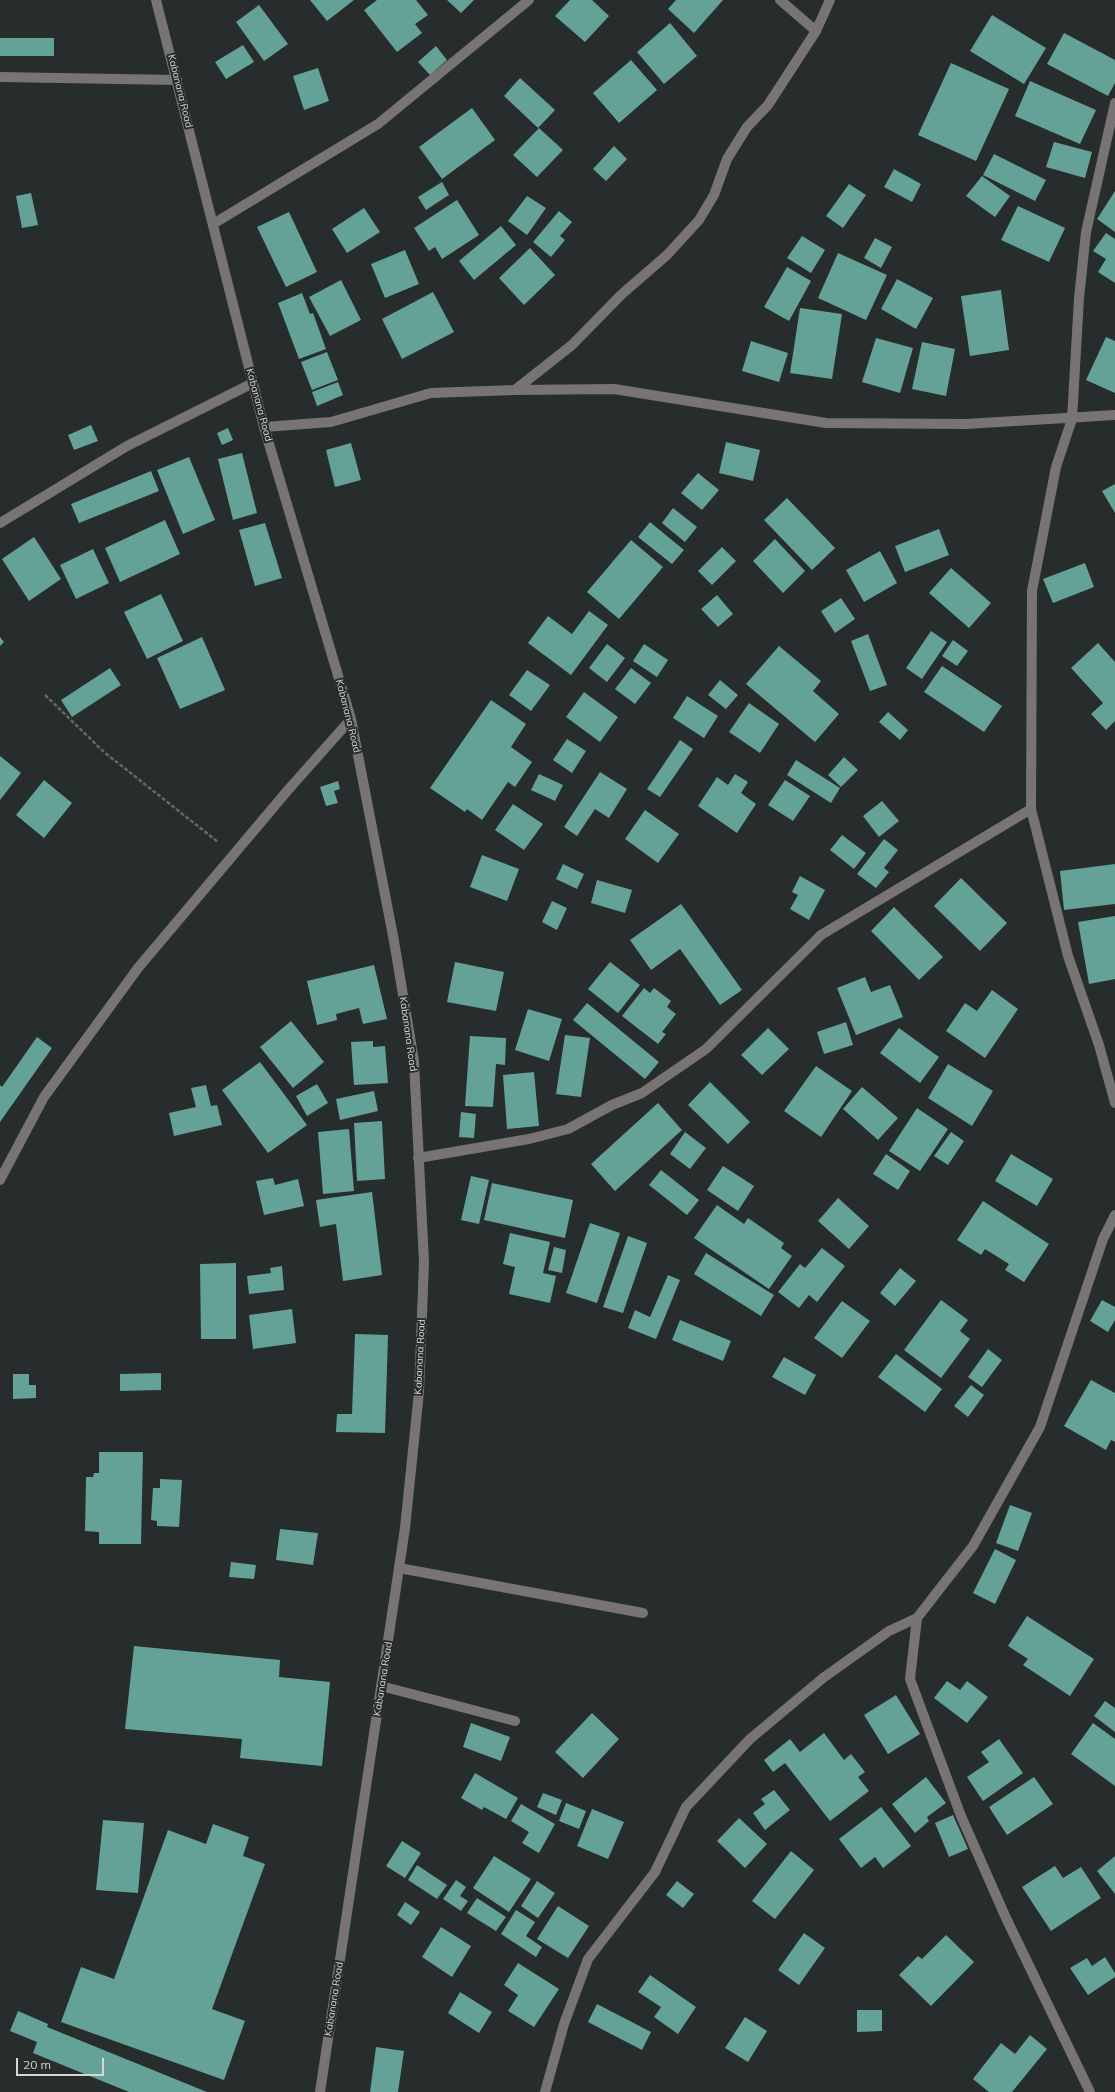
<!DOCTYPE html>
<style>
body{margin:0}
#map{position:relative;width:1115px;height:2092px;overflow:hidden;background:#272d2c;font-family:Mulish,sans-serif}
canvas{display:block}
.scale{position:absolute;left:16px;top:2058px;width:88px;height:18px;box-sizing:border-box;border:2px solid #d3d6d6;border-top:0;padding-left:5px;font-size:12px;line-height:14px;white-space:nowrap;color:#d3d6d6;-webkit-text-stroke:3px #272d2c;paint-order:stroke}
</style>
<div id="map">
<canvas width="1115" height="2092"></canvas>
<div class="scale">20 m</div>
</div>
<script>
const context = document.querySelector('canvas').getContext('2d');
context.lineJoin = 'round';
function fillPath(path, color) { context.fillStyle = color; context.fill(path, 'evenodd'); }
function trace(path, color, width, dash) { context.strokeStyle = color; context.lineWidth = width; context.lineCap = dash ? 'butt' : 'round'; context.setLineDash(dash || []); context.stroke(path); }
function drawText(font, color, halo, rows, align = 'center') {
  context.font = font + ' Mulish,sans-serif'; context.lineWidth = 4; context.setLineDash([]); context.textBaseline = 'middle'; context.strokeStyle = halo; context.fillStyle = color; for (const [text, x, y, turn = 0] of rows) {
    context.save(); context.translate(x, y); context.rotate((+turn || 0) * Math.PI / 180); context.textAlign = isNaN(turn) ? turn : align; if (halo) context.strokeText(text, 0, 0); context.fillText(text, 0, 0); context.restore();
  }
}
fillPath(new Path2D(`
 M310,0H354L327,21Z
 M377,0H416L428,15L415,24L422,33L397,52L364,10Z
 M447,0H474L461,13Z
 M570,0H592L609,16L585,42L555,16Z
 M676,0H723L694,33L668,9Z
 M259,5L288,44L264,61L236,22Z
 M992,15L1046,48L1024,84L970,51Z
 M670,23L697,56L664,84L637,52Z
 M1064,33L1115,60V83L1108,96L1047,64Z
 M0,38H54V56H0Z
 M243,45L254,62L226,79L215,62Z
 M436,46L447,60L430,75L418,62Z
 M631,60L657,90L619,123L593,93Z
 M951,63L1009,89L976,161L918,135Z
 M318,68L329,101L304,110L293,76Z
 M520,78L555,110L538,128L504,96Z
 M1030,81L1096,110L1080,144L1015,116Z
 M472,108L495,140L442,179L419,147Z
 M539,128L563,150L537,177L513,155Z
 M1054,142L1092,152L1085,178L1046,167Z
 M614,146L627,159L606,181L593,169Z
 M994,154L1046,180L1035,201L983,175Z
 M894,169L921,184L912,202L884,187Z
 M982,176L1010,196L995,217L966,196Z
 M442,182L449,195L426,210L418,197Z
 M849,184L866,195L843,228L826,216Z
 M1115,191V232L1097,219Z
 M31,193L38,225L22,228L16,196Z
 M527,196L546,208L527,235L508,221Z
 M457,200L479,235L442,259L435,247L429,251L414,228Z
 M1018,206L1065,228L1049,262L1001,240Z
 M364,208L380,232L347,253L332,229Z
 M559,211L572,222L560,236L565,240L551,257L533,242Z
 M289,212L317,272L286,287L257,227Z
 M501,226L516,245L474,280L459,261Z
 M1106,233L1115,239V283L1098,272L1106,259L1093,251Z
 M802,236L825,250L811,273L787,258Z
 M875,238L892,247L881,268L864,258Z
 M530,248L555,275L524,305L499,278Z
 M405,250L419,284L385,298L371,264Z
 M838,253L887,275L866,320L818,298Z
 M787,267L811,281L789,321L764,307Z
 M897,279L933,298L916,329L881,309Z
 M341,280L361,320L330,336L309,297Z
 M1001,290L1009,350L970,356L961,296Z
 M433,292L454,332L402,359L382,319Z
 M302,293L310,314L313,313L326,349L299,359L278,303Z
 M800,308L842,314L832,379L790,373Z
 M1106,337L1115,341V393L1086,380Z
 M876,338L913,348L900,393L862,382Z
 M751,341L788,353L779,382L742,371Z
 M922,342L955,349L946,396L912,389Z
 M327,352L338,380L312,390L301,362Z
 M338,382L343,395L317,406L312,392Z
 M91,425L98,441L74,450L68,435Z
 M228,428L233,440L222,445L217,433Z
 M726,442L760,450L753,481L719,473Z
 M351,443L361,480L335,487L326,450Z
 M242,453L257,513L233,520L218,459Z
 M189,457L215,520L183,534L157,470Z
 M151,471L159,491L79,523L71,504Z
 M698,473L719,490L702,510L681,493Z
 M1115,484V513L1102,491Z
 M787,498L835,548L812,570L764,520Z
 M673,508L697,527L685,542L662,523Z
 M165,520L180,554L120,582L105,548Z
 M650,522L684,550L672,564L638,537Z
 M265,523L282,578L255,586L239,530Z
 M939,529L949,555L905,572L895,546Z
 M34,537L61,579L29,601L2,559Z
 M775,539L805,571L783,593L753,561Z
 M631,540L663,567L619,619L587,592Z
 M722,547L736,561L712,585L698,571Z
 M93,549L109,583L76,599L60,565Z
 M880,551L897,583L864,602L846,570Z
 M1085,563L1094,587L1053,603L1043,579Z
 M951,568L991,603L969,628L929,593Z
 M161,594L183,641L147,659L124,612Z
 M717,595L733,614L718,627L701,609Z
 M841,598L855,619L835,633L821,611Z
 M589,611L608,625L571,675L528,643L548,616L572,634Z
 M931,631L947,642L922,679L906,668Z
 M868,634L887,685L870,691L851,641Z
 M0,637L4,642L0,646Z
 M202,637L225,690L180,709L157,658Z
 M953,640L968,651L957,666L942,656Z
 M1098,643L1115,662V721L1106,730L1091,714L1103,703L1071,668Z
 M607,644L625,658L607,682L589,668Z
 M644,644L668,660L657,677L633,661Z
 M779,646L821,681L813,691L839,714L815,742L746,684Z
 M942,666L1002,706L984,732L924,692Z
 M110,668L121,685L72,717L61,700Z
 M631,668L651,683L635,704L615,689Z
 M527,670L550,685L531,711L509,695Z
 M720,680L738,695L726,709L708,695Z
 M584,692L618,717L600,742L566,717Z
 M687,696L718,716L704,738L673,718Z
 M491,700L526,724L511,747L532,762L515,787L508,782L482,820L467,809L465,812L430,788Z
 M749,703L779,724L760,753L729,732Z
 M888,712L908,730L900,740L879,722Z
 M567,739L586,751L572,773L553,760Z
 M680,740L693,749L660,797L647,789Z
 M0,756L21,773L0,800Z
 M844,757L858,770L841,787L828,775Z
 M796,760L840,788L831,803L787,775Z
 M600,772L627,789L609,818L595,809L577,836L564,827Z
 M539,774L563,785L555,801L531,790Z
 M735,774L748,782L741,793L756,804L737,833L698,806L717,777L728,785Z
 M44,780L72,803L44,838L16,815Z
 M785,780L810,796L793,821L768,805Z
 M338,781L340,789L334,791L338,803L326,806L320,787Z
 M882,801L899,821L879,837L863,816Z
 M513,804L543,824L524,850L495,830Z
 M645,810L679,834L658,863L625,839Z
 M842,835L866,853L854,869L830,850Z
 M884,839L898,850L884,868L889,872L876,888L857,874Z
 M482,855L519,869L507,901L470,887Z
 M563,864L584,874L577,889L556,879Z
 M1115,864V904L1064,910L1060,871Z
 M800,876L825,890L809,920L790,909L798,895L792,892Z
 M961,878L1007,923L980,951L934,906Z
 M597,880L632,890L625,913L591,903Z
 M552,901L567,908L557,930L542,922Z
 M681,904L742,990L720,1005L680,949L651,970L630,940Z
 M894,907L943,957L919,980L871,931Z
 M1115,916V979L1089,984L1078,922Z
 M455,962L504,972L496,1011L447,1002Z
 M610,962L640,985L618,1013L588,989Z
 M374,965L387,1019L363,1024L359,1008L336,1014L337,1020L317,1025L307,981Z
 M865,977L871,992L890,985L903,1017L856,1035L837,988Z
 M644,988L650,993L654,988L671,1001L667,1007L676,1014L662,1032L666,1034L658,1044L622,1016Z
 M992,990L1018,1009L985,1058L946,1031L965,1003L977,1011Z
 M587,1003L659,1062L645,1079L573,1020Z
 M528,1009L562,1019L549,1061L515,1050Z
 M291,1021L324,1062L293,1088L260,1047Z
 M846,1022L853,1045L824,1054L817,1032Z
 M768,1028L789,1049L762,1075L741,1055Z
 M899,1028L939,1057L920,1083L880,1053Z
 M565,1035L590,1038L581,1097L556,1094Z
 M470,1036L506,1038L505,1065L496,1064L493,1107L465,1106Z
 M37,1037L52,1048L0,1122V1085L2,1087Z
 M373,1041V1047L385,1046L388,1083L354,1085L351,1042Z
 M260,1062L307,1125L268,1153L222,1090Z
 M948,1064L993,1091L972,1126L928,1098Z
 M816,1066L852,1091L821,1137L784,1111Z
 M534,1072L539,1126L507,1129L503,1075Z
 M710,1082L750,1122L728,1144L688,1105Z
 M317,1084L328,1103L307,1116L296,1096Z
 M206,1085L211,1106L217,1105L222,1125L174,1136L169,1113L196,1107L191,1088Z
 M862,1087L898,1118L878,1140L843,1109Z
 M374,1091L378,1111L340,1120L336,1099Z
 M658,1103L682,1130L615,1191L591,1164Z
 M917,1108L948,1129L920,1171L889,1151Z
 M461,1112L476,1114L474,1138L459,1137Z
 M382,1121L385,1179L357,1181L354,1123Z
 M349,1129L354,1191L323,1194L318,1132Z
 M685,1132L706,1148L690,1169L670,1154Z
 M951,1132L964,1141L948,1165L934,1156Z
 M886,1154L910,1171L898,1190L873,1174Z
 M1011,1154L1053,1179L1037,1206L995,1181Z
 M723,1166L754,1186L738,1211L707,1190Z
 M661,1170L699,1200L687,1215L649,1185Z
 M471,1176L489,1180L479,1224L461,1220Z
 M273,1178L275,1185L298,1179L304,1206L264,1215L256,1181Z
 M492,1183L573,1200L565,1238L484,1220Z
 M372,1192L382,1275L343,1281L336,1224L320,1227L316,1200Z
 M838,1198L869,1226L849,1249L818,1221Z
 M983,1201L1049,1244L1024,1282L1005,1270L1009,1264L985,1249L981,1255L957,1240Z
 M717,1205L744,1224L748,1218L784,1243L781,1248L792,1256L769,1289L694,1238Z
 M590,1223L620,1233L597,1303L566,1293Z
 M510,1233L550,1242L543,1273L556,1276L550,1303L509,1294L515,1267L503,1264Z
 M628,1236L647,1243L623,1313L603,1307Z
 M554,1247L566,1250L562,1273L548,1270Z
 M822,1248L845,1266L817,1302L809,1295L799,1308L778,1292L800,1264L805,1268Z
 M706,1253L774,1295L761,1316L694,1274Z
 M236,1263V1339H201L200,1264Z
 M282,1266L284,1290L249,1294L247,1276L271,1273L270,1268Z
 M900,1268L916,1281L895,1306L880,1293Z
 M668,1275L680,1280L656,1339L628,1328L635,1310L650,1317Z
 M941,1300L968,1320L960,1331L970,1339L941,1378L904,1350Z
 M1102,1300L1115,1307V1320L1108,1332L1090,1321Z
 M842,1301L870,1321L842,1358L814,1338Z
 M292,1309L296,1343L253,1349L249,1315Z
 M680,1320L731,1341L723,1361L672,1340Z
 M355,1334L388,1335L385,1433L336,1432L337,1414H352Z
 M988,1349L1002,1360L982,1387L968,1377Z
 M896,1354L942,1389L925,1412L878,1377Z
 M784,1357L816,1375L805,1395L772,1377Z
 M161,1373V1390L120,1391V1374Z
 M13,1374H29V1385H36V1398L13,1399Z
 M1091,1380L1115,1393V1442L1111,1440L1106,1450L1064,1426Z
 M971,1385L984,1395L968,1417L954,1406Z
 M99,1452H143L141,1544H99V1532L85,1531L86,1477H93L94,1473H99Z
 M160,1479L182,1480L179,1527L157,1526V1521L151,1520L153,1488H160Z
 M1010,1505L1032,1513L1018,1551L996,1543Z
 M280,1529L318,1533L313,1565L276,1560Z
 M995,1549L1016,1560L995,1604L973,1593Z
 M231,1562L256,1565L254,1579L229,1577Z
 M1027,1616L1094,1659L1070,1696L1023,1665L1028,1659L1008,1646Z
 M134,1646L280,1660L279,1677L330,1682L322,1766L240,1758L242,1739L125,1729Z
 M947,1681L960,1690L967,1681L988,1697L967,1723L934,1698Z
 M896,1695L920,1734L888,1754L864,1715Z
 M1105,1701L1115,1708V1732L1094,1716Z
 M592,1713L619,1739L583,1778L555,1752Z
 M471,1723L510,1737L501,1761L463,1747Z
 M1093,1723L1115,1739V1786L1071,1754Z
 M824,1733L844,1760L851,1754L865,1772L858,1777L869,1791L830,1821L785,1763L773,1772L764,1760L790,1739L800,1752Z
 M999,1739L1023,1773L983,1801L967,1777L989,1762L981,1752Z
 M475,1773L518,1798L506,1819L484,1807L482,1810L461,1798Z
 M926,1777L946,1803L927,1817L929,1821L915,1833L892,1804Z
 M1034,1777L1053,1804L1007,1835L989,1807Z
 M774,1790L790,1810L765,1830L753,1813L765,1804L761,1799Z
 M543,1793L562,1800L556,1815L537,1807Z
 M566,1803L586,1811L579,1829L559,1821Z
 M521,1804L555,1824L539,1853L522,1843L529,1832L511,1821Z
 M881,1807L911,1846L883,1868L875,1857L861,1868L839,1839Z
 M592,1809L624,1822L608,1859L577,1846Z
 M953,1815L968,1849L949,1857L935,1823Z
 M739,1818L767,1844L745,1868L717,1841Z
 M103,1820L144,1823L138,1893L96,1890Z
 M213,1824L249,1837L243,1856L265,1864L212,2009L245,2021L224,2080L61,2022L81,1967L114,1979L168,1830L206,1844Z
 M402,1841L421,1853L405,1878L386,1866Z
 M791,1851L814,1870L775,1919L752,1901Z
 M494,1856L531,1879L509,1912L473,1888Z
 M1115,1856V1894L1097,1871Z
 M417,1865L447,1885L437,1899L408,1880Z
 M1055,1866L1063,1878L1081,1867L1101,1898L1051,1931L1022,1887Z
 M456,1880L466,1887L460,1896L468,1901L461,1911L443,1899Z
 M537,1881L555,1893L538,1918L521,1906Z
 M677,1881L694,1894L683,1908L666,1895Z
 M477,1898L506,1917L496,1931L467,1913Z
 M405,1902L420,1912L411,1925L397,1915Z
 M558,1906L589,1926L568,1958L537,1939Z
 M516,1910L535,1922L526,1936L542,1947L536,1957L501,1934Z
 M441,1927L471,1946L452,1977L422,1957Z
 M804,1933L825,1948L799,1985L778,1970Z
 M946,1935L974,1962L931,2006L899,1975L918,1956L922,1959Z
 M1105,1957L1115,1973V1977L1088,1995L1070,1968L1087,1958L1092,1966Z
 M518,1963L559,1989L534,2027L508,2011L518,1995L504,1985Z
 M650,1975L696,2007L678,2034L654,2017L661,2007L638,1992Z
 M460,1992L492,2012L479,2033L448,2013Z
 M597,2004L651,2032L642,2050L588,2022Z
 M857,2010H882V2031L857,2032Z
 M18,2011L48,2024L47,2027L207,2092H129L33,2053L37,2042L10,2031Z
 M745,2017L767,2031L748,2062L725,2048Z
 M1030,2035L1047,2049L1012,2092H989L973,2079L1001,2043L1015,2054Z
 M376,2047L404,2051L398,2092H370Z`), '#64a297');
trace(new Path2D(`
 M45,695L104,752L218,842`), '#636868', 2.5, [4, 2]);
trace(new Path2D(`
 M156,0L264,427L351,719L394,941L414,1061L424,1262L419,1392L405,1528L320,2092
 M780,0L816,31
 M0,77L177,80
 M1115,103L1086,232L1079,298L1072,419L1056,467L1032,591L1031,809L1068,956L1099,1045L1115,1103
 M213,224L378,124L529,0
 M515,390L572,345L622,294L667,255L699,220L714,195L727,159L747,127L768,105L816,31L830,0
 M264,427L331,422L431,393L515,390L614,389L826,423L966,424L1115,415
 M0,523L127,446L253,383
 M418,1158L529,1139L568,1129L612,1105L642,1093L706,1049L821,935L1031,809
 M0,1180L44,1097L138,968L288,790L351,719
 M399,1568L643,1613
 M917,1618L910,1679L961,1816L1006,1918L1090,2092
 M381,1686L515,1721
 M545,2092L564,2024L588,1959L655,1872L686,1807L750,1739L823,1678L889,1631L917,1618L973,1546L1040,1427L1103,1239L1115,1215`), '#777473', 10);
drawText('10px', '#d3d6d6', '#272d2c', [
 ["Kabanana Road",180,91,76],
 ["Kabanana Road",259,405,75],
 ["Kabanana Road",348,716,76],
 ["Kabanana Road",408,1034,82],
 ["Kabanana Road",420,1357,-87],
 ["Kabanana Road",383,1679,-81],
 ["Kabanana Road",334,1999,-81]
]);
</script>
